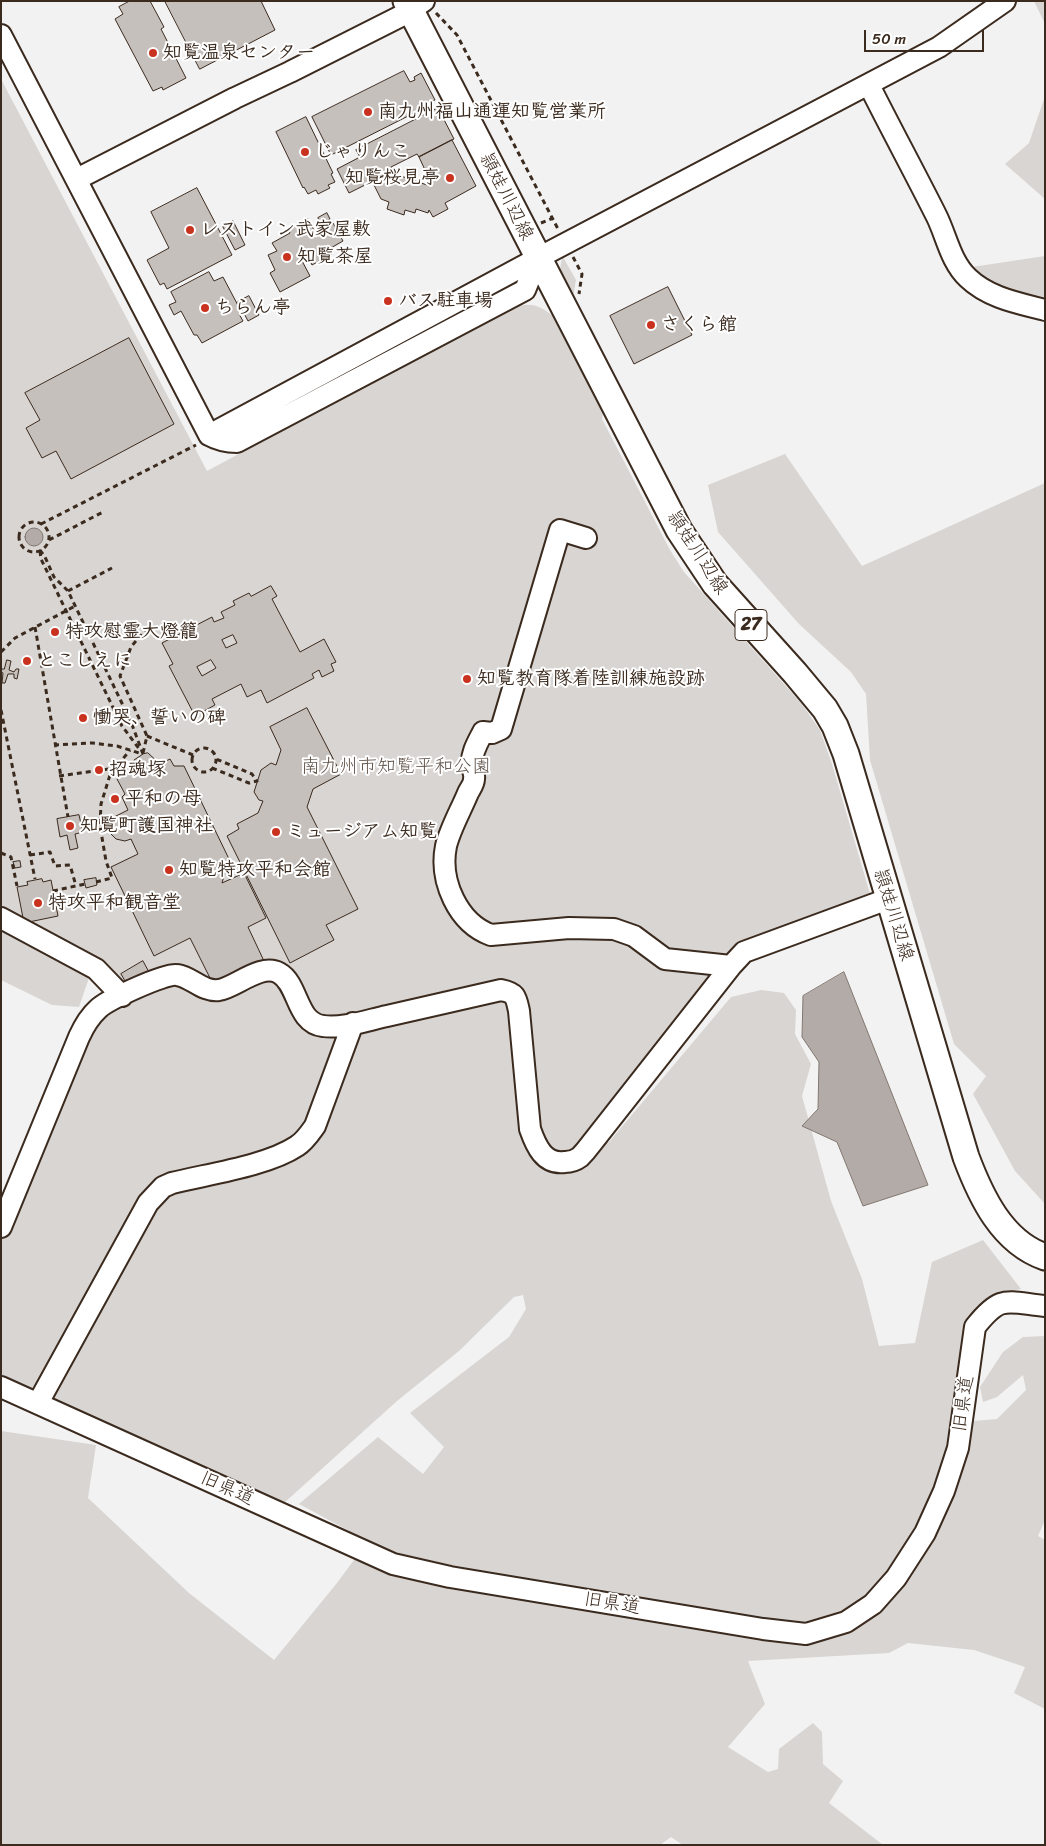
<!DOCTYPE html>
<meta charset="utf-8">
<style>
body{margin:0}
#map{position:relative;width:1046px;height:1846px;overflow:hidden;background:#f3f2f2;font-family:Sriracha,sans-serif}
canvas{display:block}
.frame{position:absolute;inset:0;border:2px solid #3b2a1e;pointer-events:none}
.scale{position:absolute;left:864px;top:30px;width:120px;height:22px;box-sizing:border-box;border:2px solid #3b2a1e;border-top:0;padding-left:6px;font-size:15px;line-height:18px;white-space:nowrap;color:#3b2a1e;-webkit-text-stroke:4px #fff;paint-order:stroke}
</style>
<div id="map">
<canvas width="1046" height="1846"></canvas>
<div class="frame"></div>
<div class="scale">50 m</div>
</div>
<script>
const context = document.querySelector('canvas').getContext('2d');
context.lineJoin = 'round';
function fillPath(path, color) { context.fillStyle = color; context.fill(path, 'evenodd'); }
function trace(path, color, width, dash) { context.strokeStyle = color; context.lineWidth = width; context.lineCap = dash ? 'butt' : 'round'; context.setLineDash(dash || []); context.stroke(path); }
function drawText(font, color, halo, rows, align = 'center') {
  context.font = font + ' Sriracha,"Klee One",sans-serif'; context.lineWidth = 4; context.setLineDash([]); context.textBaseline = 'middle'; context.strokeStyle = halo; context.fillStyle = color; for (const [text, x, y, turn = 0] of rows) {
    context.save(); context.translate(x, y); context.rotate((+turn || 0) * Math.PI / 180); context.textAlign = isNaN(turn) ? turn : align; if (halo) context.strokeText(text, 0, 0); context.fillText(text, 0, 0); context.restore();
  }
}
fillPath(new Path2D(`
 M1034,1H1045V24Z
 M1,79L207,471L512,307C530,303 537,304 552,315L603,412L602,419L670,550L684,572L801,703L820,730L832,764L875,911L752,958L737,969L595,1146L609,1142L731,997L761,990L784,993L796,1010L795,1034L811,1064L802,1096L831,1201L862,1279L879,1346L915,1343L932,1262L983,1240L1021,1289L992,1296L970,1318L962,1360L966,1442L974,1421L997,1419L1026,1390L1023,1375L997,1397L983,1402L980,1387L1003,1352L1023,1337L1045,1336V1520L1038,1536L1045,1540V1709L1014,1693L1025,1667L974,1650L908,1643L889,1653L748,1661L765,1704L728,1747L768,1772L778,1769L779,1749L813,1723L822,1732L823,1764L843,1781L829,1803L883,1845H683L671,1837L660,1845H1V1431L96,1445L88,1498L189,1593L274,1660L337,1583L368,1541L299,1504L378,1437L423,1474L444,1447L410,1413L509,1337L526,1309L523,1295L514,1297L459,1351L397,1401L284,1503L1,1379V1242L21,1190L91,1026L103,1013L134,998L1,912Z
 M1045,96V199L1005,164L1029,143Z
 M1045,256V300C1019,293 987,290 972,267Z
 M563,257L576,280L572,302C564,287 556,273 563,257Z
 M785,454L862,566L1045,483V1204L1015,1171L973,1094L986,1076L954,1044L870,760L866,694L851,672L799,624L718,532L708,485Z
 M1,923L91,972L79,1007L52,1005L1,980Z`), '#d8d5d2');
const water = new Path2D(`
 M25 537a9 9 0 1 1 18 0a9 9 0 1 1-18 0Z
 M844,972L928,1185L863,1206L837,1142L802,1126L818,1109L819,1062L802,1037L803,996Z`);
fillPath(water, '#b2aba7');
trace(water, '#827770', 1);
const building = new Path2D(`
 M130,1H150L164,27L161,29L186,78L163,90L162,87L153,91L115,19L123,14L119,7Z
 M165,1H261L275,30L200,69Z
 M404,71L410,82L415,80L414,77L421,73L435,100L423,105L424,108L331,155L312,117Z
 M438,108L454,139L419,157L417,154L391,167L393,171L349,193L337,169L360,157L356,150Z
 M306,117L333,173L331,174L335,182L328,185L330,188L318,194L316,190L308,194L304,187L303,188L276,132Z
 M452,140L476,186L445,203L448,209L433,217L429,210L428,213L416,209L415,213L405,210L404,215L387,209L389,202L381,199L372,181L393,171L395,174L427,185L431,183L419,157Z
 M197,188L232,255L167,289L164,283L160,285L147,260L169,248L151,212Z
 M327,213L330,219L321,224L318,218Z
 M308,219L315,232L333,223L343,241L329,249L332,254L312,265L307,255L301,259L310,276L280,292L270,273L275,270L268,255L277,251L272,243L290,233L288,229Z
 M233,221L245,245L235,250L223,227Z
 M209,272L214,281L223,277L242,313L239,314L243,321L202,343L197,335H194L181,311L174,315L169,305L176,302L171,292Z
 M668,287L692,335L634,364L610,316Z
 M249,296L259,315L248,321L238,302Z
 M129,338L174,424L71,479L56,451L42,458L26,428L40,420L25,393Z
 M271,586L277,596L272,599L300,652L324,639L336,662L331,664L334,671L322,677L319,670L312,674L314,678L267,703L261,690L247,697L241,684L212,699L215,705L195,716L169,666L173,664L162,643L212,617L214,622L224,618L221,612L235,605L233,601L249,593L251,596ZM233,635L237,643L226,648L222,640ZM211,660L216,668L202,676L197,667Z
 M7,660L11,661L9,670L14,672L16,669H19L17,679L14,678V674H8L5,683H2L3,673L1,672V669H4Z
 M307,708L341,774L313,789L307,807L358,909L326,925L334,940L290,963L227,836L239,829L237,824L258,813L263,801L259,800L254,792L261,770L271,763L276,765L281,750L270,727Z
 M148,753L160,764L170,759L174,766H184L229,859L222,883L244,873L266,918L248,927L264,961L214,986L190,938L154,956L111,867L138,854L131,839L125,841L116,839L111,834L110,826L114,817L128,810L122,797L125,794L117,779L134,768V760L143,754Z
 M79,815L83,832L75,834L78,848L70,850L67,835L60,837L57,819Z
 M20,861L21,867L15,868L13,862Z
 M96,878L97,885L86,888L84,880Z
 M42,879L43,882L51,880L58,916L24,923L17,887L28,885L27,882Z
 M143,961L150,974L128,986L121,974Z`);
fillPath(building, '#c6c0bd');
trace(building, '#3b2a1e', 1);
const minor = new Path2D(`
 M1,35L209,435C218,440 226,442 237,442L525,290L538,258
 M869,85C891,129 915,173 937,217C947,238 951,262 968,278C989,298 1018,303 1045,310
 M77,179L235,98L290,72L403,15L424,1
 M209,435L538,258L939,47L1005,1
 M586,538L560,530L501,729L492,733L483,732C478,742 471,753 472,764C472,769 475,774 474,779C474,784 470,789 468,793C461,810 450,829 446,846C439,881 458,923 491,935L569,928L614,929L634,936L665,959L731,966
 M1,918L96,969L122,996
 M1,1227L79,1037C84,1026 89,1017 98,1009C107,1000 165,973 177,975C192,977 202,992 219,990C236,987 261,963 279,973C299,984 296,1023 323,1026C342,1029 368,1020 387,1016C425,1007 463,999 501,990C516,993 516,997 519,1011L530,1129C536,1146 544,1165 565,1162C571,1162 576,1160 580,1157C584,1153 588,1148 591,1144L731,966L744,952L888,899
 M1,1387L393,1564L450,1577L763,1629L806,1634L846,1622L873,1604L896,1578L925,1533L944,1491L958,1448L975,1327C1001,1294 1006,1302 1045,1306
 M38,1403L148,1203L163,1187L172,1183C208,1174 267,1166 297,1146C305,1141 310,1133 315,1126L353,1023`);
const major = new Path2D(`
 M406,1L679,530L715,584L795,673L825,709L835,726L846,754L966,1157C981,1197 1002,1242 1045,1257`);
trace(minor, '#3b2a1e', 24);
trace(major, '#3b2a1e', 29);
trace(new Path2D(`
 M436,13L457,35L558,229
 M541,223L553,218
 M573,257L582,274L579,294
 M19 537a15 15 0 1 1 30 0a15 15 0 1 1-30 0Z
 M41,524L196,445
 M49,540L103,512
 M40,550L45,557L54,577L68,591L131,722L143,754
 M40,551L41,559L122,726L140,750
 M68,591L112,568
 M35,627L68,817
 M1,652L15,638L75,606
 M1,710L35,879
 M147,736L193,755
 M54,745L92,743L117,746L142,754
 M192 760a12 12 0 1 1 24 0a12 12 0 1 1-24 0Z
 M143,753L147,736L120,676L131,647L145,630
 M212,768L249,783L257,781L252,774L216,759
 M59,776L116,768
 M1,853L11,857L17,886
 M30,855L50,852L55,866L70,865L76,886
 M96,882L112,878L106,861L100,826L101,804L110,775L130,750
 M53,891L85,884`), '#3b2a1e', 3, [5, 4]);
trace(minor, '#fff', 20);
trace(major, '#fff', 25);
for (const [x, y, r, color] of [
 [153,53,5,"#c8321e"],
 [368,112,5,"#c8321e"],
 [305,152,5,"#c8321e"],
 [450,178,5,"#c8321e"],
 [190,230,5,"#c8321e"],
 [287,257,5,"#c8321e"],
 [388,301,5,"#c8321e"],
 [205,308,5,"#c8321e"],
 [651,325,5,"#c8321e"],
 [55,632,5,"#c8321e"],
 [27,661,5,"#c8321e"],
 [467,679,5,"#c8321e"],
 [83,718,5,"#c8321e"],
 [99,770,5,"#c8321e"],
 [115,799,5,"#c8321e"],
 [70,826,5,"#c8321e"],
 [276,832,5,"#c8321e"],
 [169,870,5,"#c8321e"],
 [38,903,5,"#c8321e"]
]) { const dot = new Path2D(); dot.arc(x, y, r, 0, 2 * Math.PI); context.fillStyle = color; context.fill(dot); trace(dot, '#fff', 2); }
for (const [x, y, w] of [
 [751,625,32]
]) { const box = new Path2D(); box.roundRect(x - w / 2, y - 15.5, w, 31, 4); context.fillStyle = '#fff'; context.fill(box); trace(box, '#3b2a1e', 1); }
drawText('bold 18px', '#3b2a1e', null, [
 ["27",751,625]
]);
drawText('bold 19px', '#3b2a1e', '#fff', [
 ["知覧温泉センター",163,53],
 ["南九州福山通運知覧営業所",378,112],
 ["じゃりんこ",315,152],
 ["知覧桜見亭",440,178,"right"],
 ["レストイン武家屋敷",200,230],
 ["知覧茶屋",297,257],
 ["バス駐車場",398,301],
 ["ちらん亭",215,308],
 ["さくら館",661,325],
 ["特攻慰霊大燈籠",65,632],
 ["とこしえに",37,661],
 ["知覧教育隊着陸訓練施設跡",477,679],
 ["慟哭、誓いの碑",93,718],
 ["招魂塚",109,770],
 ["平和の母",125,799],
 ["知覧町護国神社",80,826],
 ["ミュージアム知覧",286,832],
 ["知覧特攻平和会館",179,870],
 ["特攻平和観音堂",48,903]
], 'left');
drawText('19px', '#3b2a1e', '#fff', [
 ["頴娃川辺線",506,197,63],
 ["頴娃川辺線",697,553,57],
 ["頴娃川辺線",893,915,73],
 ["旧県道",964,1404,-82],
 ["旧県道",227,1489,24],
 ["旧県道",612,1604,9]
]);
drawText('19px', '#62554b', '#fff', [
 ["南九州市知覧平和公園",396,767]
]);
</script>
